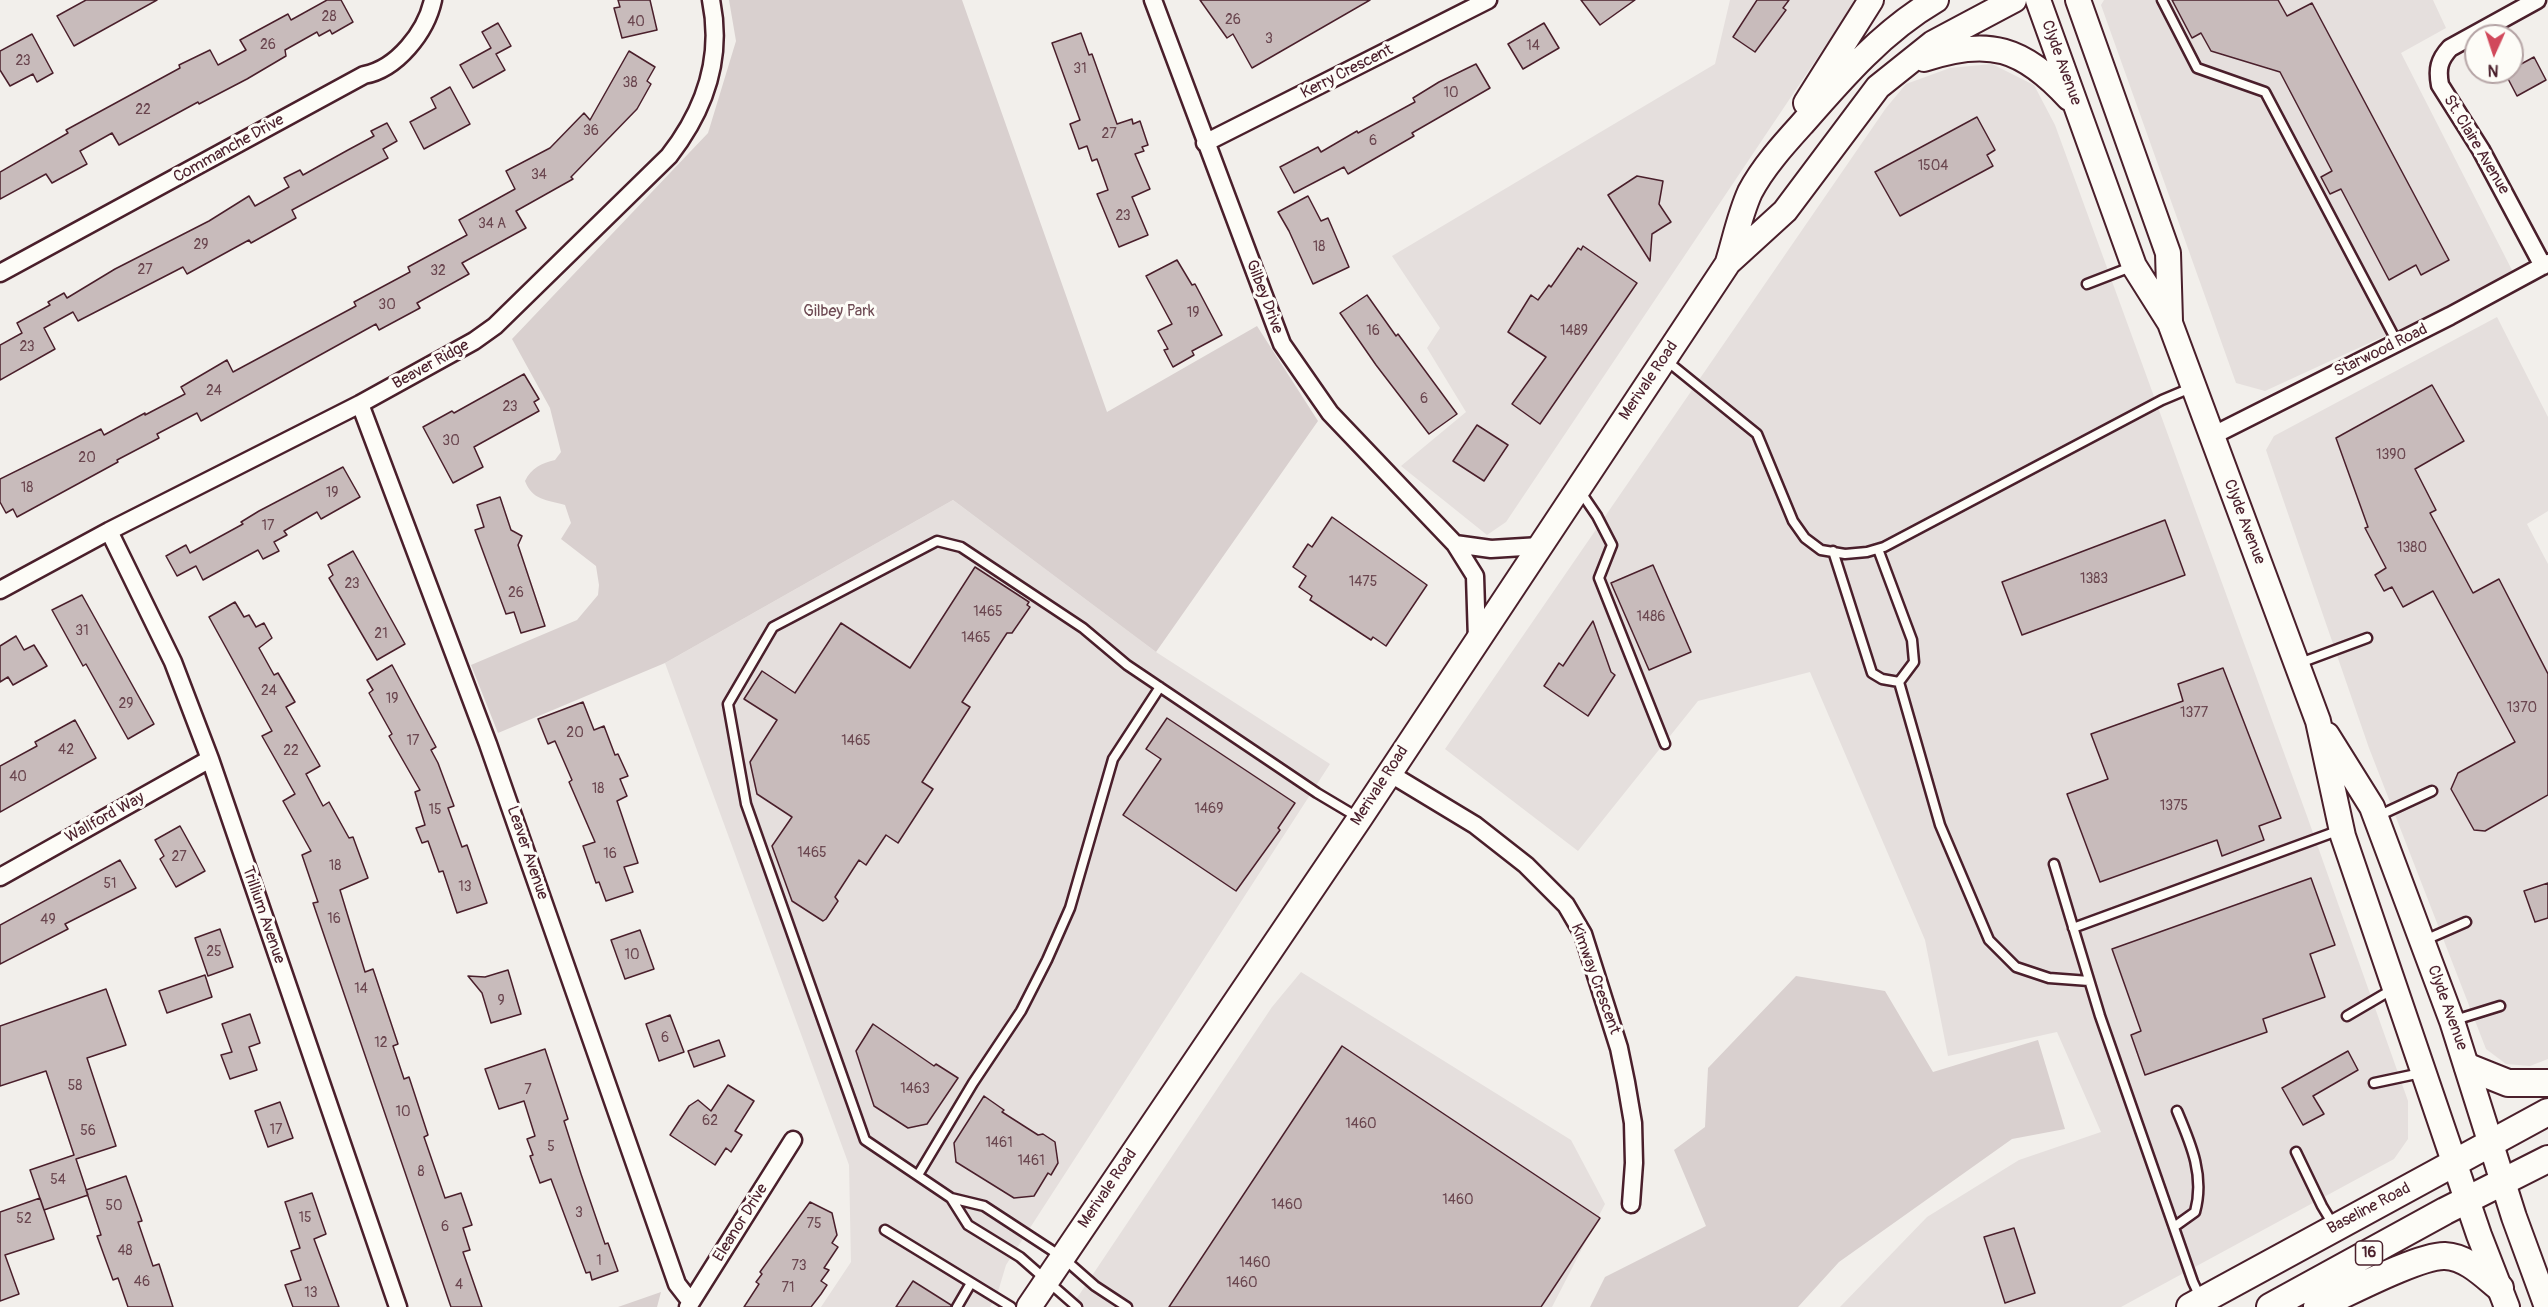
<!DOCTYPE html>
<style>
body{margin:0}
#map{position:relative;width:2548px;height:1307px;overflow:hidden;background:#f2efeb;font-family:Pangolin,sans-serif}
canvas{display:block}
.north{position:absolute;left:2464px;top:24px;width:60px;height:60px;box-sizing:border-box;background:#fdfcf7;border:2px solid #b5a4a5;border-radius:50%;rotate:183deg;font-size:16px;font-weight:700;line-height:24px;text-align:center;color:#4a1f2b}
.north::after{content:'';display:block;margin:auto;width:21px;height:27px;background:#d1495b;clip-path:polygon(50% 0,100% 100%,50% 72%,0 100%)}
</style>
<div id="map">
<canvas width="2548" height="1307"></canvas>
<div class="north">N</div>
</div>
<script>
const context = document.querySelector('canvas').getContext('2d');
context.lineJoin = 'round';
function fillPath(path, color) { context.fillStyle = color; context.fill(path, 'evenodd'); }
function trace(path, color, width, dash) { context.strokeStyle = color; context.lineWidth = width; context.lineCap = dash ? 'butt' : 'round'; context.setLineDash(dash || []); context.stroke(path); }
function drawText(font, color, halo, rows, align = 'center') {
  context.font = font + ' Pangolin,sans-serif'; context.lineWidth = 6; context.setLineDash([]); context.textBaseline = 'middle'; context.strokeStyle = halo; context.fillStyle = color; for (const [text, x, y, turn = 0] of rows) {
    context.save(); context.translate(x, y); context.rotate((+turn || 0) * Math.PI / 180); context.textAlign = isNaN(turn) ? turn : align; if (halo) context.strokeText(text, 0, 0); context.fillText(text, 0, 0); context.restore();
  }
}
fillPath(new Path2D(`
 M1730,0H1856L1506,522L1487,535L1401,466L1466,412L1427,348L1440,328L1392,256L1715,64Z
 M2104,0H2433L2446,28L2401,53L2515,276L2265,391L2236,383L2101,5Z
 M1992,64L2034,85L2055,125L2307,816L2408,1101V1139L2394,1159L2121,1307H1840L1927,1217L2019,1160L2101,1132L2057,1032L1948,1056L1925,940L1810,672L1698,701L1578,851L1445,749L1886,108L1906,84L1950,68Z
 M2497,317L2548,417V511L2527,524L2548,564V1059L2530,1066L2506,1064L2486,1049L2369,748L2266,450L2274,436Z
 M953,500L1156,652L1330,764L1006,1265L997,1295L990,1307H821L851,1262L849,1165L665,663Z
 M1301,972L1571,1140L1605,1204L1552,1307H1071L1272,1007Z`), '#e5dfdd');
fillPath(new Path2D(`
 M729,0H962L1107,412L1257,326L1318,421L1156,652L953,500L665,663L498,733L471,665L577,620L598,595L599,585L596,566L561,539L571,523L565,505C547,500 532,500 525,481C531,468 542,463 555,460L561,452L550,408L512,339L708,133L736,41Z
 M1796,976L1885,991L1933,1072L2038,1040L2065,1129L2012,1139L1839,1262L1798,1307H1590L1605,1277L1706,1226L1674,1150L1705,1127L1708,1068Z
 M661,1292L657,1307H618Z`), '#d9d0cf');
const building = new Path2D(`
 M86,0H157L74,46L57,16Z
 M327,0H341L353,22L332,34L330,30L319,36L317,32L285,50L286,56L247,79L199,104L198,102L119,145L112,133L80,151L87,164L52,183L46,174L0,199V172L68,133L66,130L180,68L179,65L210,50L218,65L246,50L240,40L288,14L291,20Z
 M618,0H650L657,30L622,38L614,8L620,7Z
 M1200,0H1370L1252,68L1233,34L1227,38Z
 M1581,0H1635L1600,25Z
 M1757,0H1789L1783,8L1786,10L1755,52L1733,37Z
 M2172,0H2278L2287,16L2312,3L2449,260L2421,275L2416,265L2389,280L2341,189L2330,194L2321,177L2332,171L2280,72L2211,51L2201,33L2192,38Z
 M498,23L511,46L496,54L505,70L473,88L460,65L491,48L482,32Z
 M1544,23L1559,48L1523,69L1508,44Z
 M1081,33L1089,55L1092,54L1117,124L1132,119L1133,124L1140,121L1148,145L1142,147L1144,151L1135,154L1150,189L1132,197L1148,235L1119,247L1097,194L1108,190L1097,159L1092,161L1087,146L1079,149L1070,124L1080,120L1052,43Z
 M32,34L53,73L37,82L33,74L10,86L0,70V51Z
 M629,51L655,67L647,81L651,84L637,109L571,177L573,179L516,211L526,228L462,263L469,274L417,303L420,308L379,330L376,324L201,421L197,413L157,434L159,438L117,460L118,462L17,517L13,509L6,513L0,502V479L101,429L104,435L145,413V415L185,394L181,387L227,360L233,372L356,306L354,302L410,272L408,267L467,235L459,220L515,189L506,171L550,148L584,113L590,120Z
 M2534,57L2546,80L2517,96L2505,73L2512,72V69Z
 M1476,64L1490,88L1412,133L1414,136L1348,174L1344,167L1294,193L1280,167L1318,147L1321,152L1357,131L1358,133L1415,102L1413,98L1439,82Z
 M450,87L470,124L424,149L410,122L436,108L431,98Z
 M1977,117L1995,150L1987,155L1993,166L1900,216L1875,172Z
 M387,123L397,141L383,149L388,158L292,210L296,218L251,243L249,240L187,274L183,267L78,321L73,312L44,328L55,349L0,380V345L22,333L17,323L50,305L48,302L64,293L67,298L115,269L209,221L249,196L255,206L289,187L284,178L300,170L303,175L348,150L374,136L371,131Z
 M1637,176L1663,181L1659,204L1671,222L1652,234L1650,261L1608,195Z
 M1308,196L1321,221L1328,218L1349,267L1313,284L1289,231L1278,212Z
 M1583,246L1637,283L1540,424L1512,404L1546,357L1508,332L1531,295L1538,300L1549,285L1551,287L1578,248L1581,250Z
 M1177,260L1192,285L1195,284L1222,335L1192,351L1194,355L1173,367L1164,350L1168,349L1158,331L1172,324L1146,276Z
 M1367,295L1396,336L1398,334L1457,414L1429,434L1376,365L1340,313Z
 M524,374L539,399L534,402L539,411L474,447L483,467L453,483L423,427L452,411L454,413Z
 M2432,385L2464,441L2415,469L2436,510L2430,513L2473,593L2499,579L2548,674V795L2485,831L2474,830L2451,789L2458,773L2515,742L2433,591L2403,607L2392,587L2384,591L2375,575L2386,568L2365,528L2368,527L2336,438Z
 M1477,425L1508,445L1484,481L1453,461Z
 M343,467L360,497L321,519L317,512L284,531L287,535L274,542L279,551L263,559L258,550L203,580L196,566L177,576L166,556L186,545L190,553L243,524L241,522L259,511Z
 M500,497L511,530L522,536L518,545L545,626L521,633L514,612L506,614L475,530L484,527L477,505Z
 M1332,517L1427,585L1386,646L1373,637L1371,640L1310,600L1312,596L1299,587L1306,576L1293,567L1308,544L1312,547Z
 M2165,520L2185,575L2022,635L2002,582Z
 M353,551L405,644L377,660L329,578L333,575L328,565Z
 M1653,565L1691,652L1649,670L1611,583Z
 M975,567L1029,602L1027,605L1030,607L1012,633H1007L962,702L970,707L922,782L933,789L898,843L886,835L866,865L859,860L835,897L838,901L826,919L823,921L792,901L772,846L792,817L757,794L750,762L777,720L744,699L762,671L795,693L841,623L910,668Z
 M82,595L154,724L128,739L86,664L83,666L52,610Z
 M235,602L244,617L249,615L256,627L264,623L272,638L259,648L274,675L278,673L295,702L286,707L320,766L306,774L323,806L329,802L349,838L353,837L368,878L340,890L365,972L373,969L398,1044L393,1046L404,1079L409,1077L428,1135L424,1137L445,1198L461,1193L472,1225L463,1228L470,1250L463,1252L482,1307H451L313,903L318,902L302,855L311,851L283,801L295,794L262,736L272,731L209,617Z
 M1593,621L1611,672L1615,675L1588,716L1544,686L1559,663L1563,666Z
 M16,636L24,650L34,645L47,666L13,685L8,677L0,682V646Z
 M392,665L436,747L431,750L438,763L454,806L448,808L462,847L467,845L487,903L457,913L443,871L439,872L428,841L422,843L416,828L425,825L415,792L420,790L389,736L392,734L369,693L373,690L367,680Z
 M2223,668L2281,818L2259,826L2264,840L2222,856L2217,840L2100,882L2067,794L2108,779L2091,734L2183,701L2178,684Z
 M583,702L594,730L604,726L615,755L618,754L628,776L620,779L627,796L617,801L638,863L624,867L633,892L606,901L599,882L596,883L583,846L595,842L569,782L572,780L555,741L548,744L538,719Z
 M1167,718L1295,803L1278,828L1280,830L1236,891L1123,815L1161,759L1146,749Z
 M75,720L96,758L0,812V766L37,746L35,742Z
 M180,826L205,871L176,887L160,859L164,856L155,840Z
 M120,860L136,888L65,924L68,929L0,964V925Z
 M2311,878L2335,945L2310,954L2325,997L2263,1019L2267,1032L2145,1075L2131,1035L2141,1031L2112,949Z
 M2548,883V918L2535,922L2524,891Z
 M220,929L233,967L208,976L195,938Z
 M640,930L654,969L625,979L611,940Z
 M508,970L521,1014L491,1023L482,993L468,976L485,977Z
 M205,975L212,997L167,1013L159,991Z
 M106,989L126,1045L87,1058L116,1146L76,1159L88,1195L44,1210L30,1170L74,1155L46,1071L0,1086V1026Z
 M250,1014L260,1043L249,1047L257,1070L230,1079L221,1055L232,1052L222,1024Z
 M670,1015L684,1052L659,1061L646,1024Z
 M873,1024L934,1066L936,1064L958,1078L927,1124L908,1128L874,1106L856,1051Z
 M719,1040L725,1056L694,1067L688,1051Z
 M1342,1046L1600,1218L1541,1307H1169Z
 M545,1049L568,1119L564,1121L581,1174L605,1244L608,1243L618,1271L592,1280L590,1272L586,1273L551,1179L540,1183L530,1156L533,1155L527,1139L535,1136L524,1101L499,1109L485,1069Z
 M2348,1051L2358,1070L2313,1096L2324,1114L2303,1125L2282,1088Z
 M728,1085L754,1101L735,1131L742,1135L731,1152L726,1148L715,1165L670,1135L689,1106L698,1100L711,1111Z
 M984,1096L1004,1110L1002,1112L1038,1135L1043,1134L1055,1142L1058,1163L1051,1175L1048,1173L1034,1196L1014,1198L956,1162L954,1143Z
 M280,1102L293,1138L268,1147L255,1111Z
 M126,1176L142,1221L138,1222L153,1266L159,1264L173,1307H128L118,1278L113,1280L97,1236L101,1235L86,1190Z
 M312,1193L326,1234L314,1239L339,1307H293L285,1285L301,1280L291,1251L300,1248L285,1202Z
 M40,1198L54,1239L5,1255L19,1294L0,1301V1212Z
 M810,1202L832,1213L837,1235L832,1243L838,1247L824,1268L829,1270L821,1281L827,1285L821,1294L811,1307H744L759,1284L756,1282L762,1274L760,1272Z
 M2014,1228L2035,1293L2005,1303L1984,1237Z
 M913,1281L951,1305V1307H896Z`);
fillPath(building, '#c8bbbb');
trace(building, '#4a1f2b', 1.5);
const service = new Path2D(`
 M2162,0L2197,68L2265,92L2397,342
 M2087,284L2131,267
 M1667,361L1757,434L1793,521L1805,538L1821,550L1845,554L1867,552L1884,547L2162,400L2193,387
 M1580,491L1597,516L1612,545L1599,578L1665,744
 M1878,549L1912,640L1914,662L1899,682L1940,825L1989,940L2016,967L2049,978L2089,981
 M1833,551L1872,673L1882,679L1899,682
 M2300,663L2367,638
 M2378,816L2432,791
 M2054,864L2100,1016L2193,1282L2200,1297
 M2073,928L2340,830
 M2425,940L2466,922
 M2347,1016L2393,989
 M2455,1020L2500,1006
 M2374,1083L2421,1073
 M2296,1152L2322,1206L2334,1226
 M918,1175L973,1083L1021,1011L1047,960L1070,908L1113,759L1160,687
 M951,1198L984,1206L1062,1257L1095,1286L1127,1307
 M2174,1227L2195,1212C2205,1176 2191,1144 2177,1111
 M885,1230L1011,1307
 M957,1307L971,1283
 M1077,1307L1020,1257L968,1225L951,1198L865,1140L746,804L728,704L773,627L937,541L961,547L1083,628L1127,665L1317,793L1359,818`);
const minor = new Path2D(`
 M1153,0L1282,344L1330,413L1455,544L1475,576L1477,640
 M2537,0L2450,48C2439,60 2437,69 2440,85L2481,150L2543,266
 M1205,143L1488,0
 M0,273L364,75C397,69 426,32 433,0
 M360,404L488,744L677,1284L691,1302
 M2212,436L2450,316L2548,263
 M109,531L173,662L210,759L398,1307
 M1455,544L1491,549L1540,546
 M0,590L109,531L360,404L474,341L495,326L669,156C704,111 723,58 711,0
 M1389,773L1475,825L1526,865L1566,905L1583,934L1619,1048L1626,1082L1633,1123L1634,1163L1631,1204
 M0,877L210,759
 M688,1307L793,1140`);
const secondary = new Path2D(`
 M2038,0L2134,266L2170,323L2318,721L2343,836L2479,1235L2507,1307
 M2078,0L2168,253L2170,321
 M1924,59C1989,37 2023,48 2069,98
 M1806,103L1871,0
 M1728,262C1735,239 1740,214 1750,192C1763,167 1784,144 1803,123C1843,77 1883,31 1936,0
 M2327,735L2372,807L2452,1021L2514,1217L2547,1307
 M1029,1307L1360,818L1728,263L1785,211L1878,87L1933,43L2014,0`);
const primary = new Path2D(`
 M2468,1067L2508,1083H2548
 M2190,1307L2548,1112
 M2270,1307L2445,1211L2548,1159
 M2317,1307C2344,1295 2419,1255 2445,1256C2467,1257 2484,1275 2500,1288`);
trace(service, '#4a1f2b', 13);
trace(minor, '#4a1f2b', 21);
trace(secondary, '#4a1f2b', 28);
trace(primary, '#4a1f2b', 30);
trace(service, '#fdfcf7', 8);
trace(minor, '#fdfcf7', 16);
trace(secondary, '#fdfcf7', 24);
trace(primary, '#fdfcf7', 26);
drawText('14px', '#6a464f', null, [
 ["28",329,17],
 ["26",1233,20],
 ["40",636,22],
 ["3",1269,39],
 ["26",268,45],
 ["14",1533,46],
 ["23",23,61],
 ["31",1080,69],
 ["38",630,83],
 ["10",1451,93],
 ["22",143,110],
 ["36",591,131],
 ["27",1109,134],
 ["6",1373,141],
 ["1504",1933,166],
 ["34",539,175],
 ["23",1123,216],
 ["34 A",492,224],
 ["29",201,245],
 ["18",1319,247],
 ["27",145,270],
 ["32",438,271],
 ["30",387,305],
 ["19",1193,313],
 ["16",1373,331],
 ["1489",1574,331],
 ["23",27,347],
 ["24",214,391],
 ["6",1424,399],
 ["23",510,407],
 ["30",451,441],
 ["1390",2391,455],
 ["20",87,458],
 ["18",27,488],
 ["19",332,493],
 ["17",268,526],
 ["1380",2412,548],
 ["1383",2094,579],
 ["1475",1363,582],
 ["23",352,584],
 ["26",516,593],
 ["1465",988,612],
 ["1486",1651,617],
 ["31",82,631],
 ["21",381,634],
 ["1465",976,638],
 ["24",269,691],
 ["19",392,699],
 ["29",126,704],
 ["1370",2522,708],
 ["1377",2194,713],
 ["20",575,733],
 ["17",413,741],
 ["1465",856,741],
 ["42",66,750],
 ["22",291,751],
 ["40",18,777],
 ["18",598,789],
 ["1375",2174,806],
 ["1469",1209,809],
 ["15",435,810],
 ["1465",812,853],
 ["16",610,854],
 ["27",179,857],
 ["18",335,866],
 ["51",110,884],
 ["13",465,887],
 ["16",334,919],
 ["49",48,920],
 ["25",214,952],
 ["10",632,955],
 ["14",361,989],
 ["9",501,1001],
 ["6",665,1038],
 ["12",381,1043],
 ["58",75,1086],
 ["1463",915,1089],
 ["7",528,1090],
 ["10",403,1112],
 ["62",710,1121],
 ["1460",1361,1124],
 ["17",276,1130],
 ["56",88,1131],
 ["1461",999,1143],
 ["5",551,1147],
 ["1461",1031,1161],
 ["8",421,1172],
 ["54",58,1180],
 ["1460",1458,1200],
 ["1460",1287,1205],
 ["50",114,1206],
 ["3",579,1213],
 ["15",305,1218],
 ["52",24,1219],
 ["75",814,1224],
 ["6",445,1227],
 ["48",125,1251],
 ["1",599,1261],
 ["1460",1255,1263],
 ["73",799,1266],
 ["46",142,1282],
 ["1460",1242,1283],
 ["4",459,1285],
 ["71",788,1288],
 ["13",311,1293]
]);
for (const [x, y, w] of [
 [2369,1253,27]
]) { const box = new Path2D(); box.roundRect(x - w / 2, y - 12, w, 24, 4.5); context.fillStyle = '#fdfcf7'; context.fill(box); trace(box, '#4a1f2b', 1.5); }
drawText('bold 15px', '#4a1f2b', null, [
 ["16",2369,1253]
]);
drawText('16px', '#4a1f2b', '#fdfcf7', [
 ["Clyde Avenue",2061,63,70],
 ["Kerry Crescent",1347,72,-27],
 ["St. Claire Avenue",2476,145,59],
 ["Commanche Drive",229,149,-29],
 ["Gilbey Drive",1264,297,69],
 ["Starwood Road",2381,351,-26],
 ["Beaver Ridge",431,365,-29],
 ["Merivale Road",1649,381,-56],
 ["Clyde Avenue",2244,522,69],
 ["Merivale Road",1380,786,-57],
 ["Wallford Way",105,818,-29],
 ["Leaver Avenue",527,853,71],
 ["Trillium Avenue",263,915,71],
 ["Kimway Crescent",1595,979,70],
 ["Clyde Avenue",2447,1008,70],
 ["Merivale Road",1108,1189,-56],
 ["Baseline Road",2369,1209,-28],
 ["Eleanor Drive",741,1223,-58]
]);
drawText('16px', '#6e4b54', '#fdfcf7', [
 ["Gilbey Park",839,312]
]);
</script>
